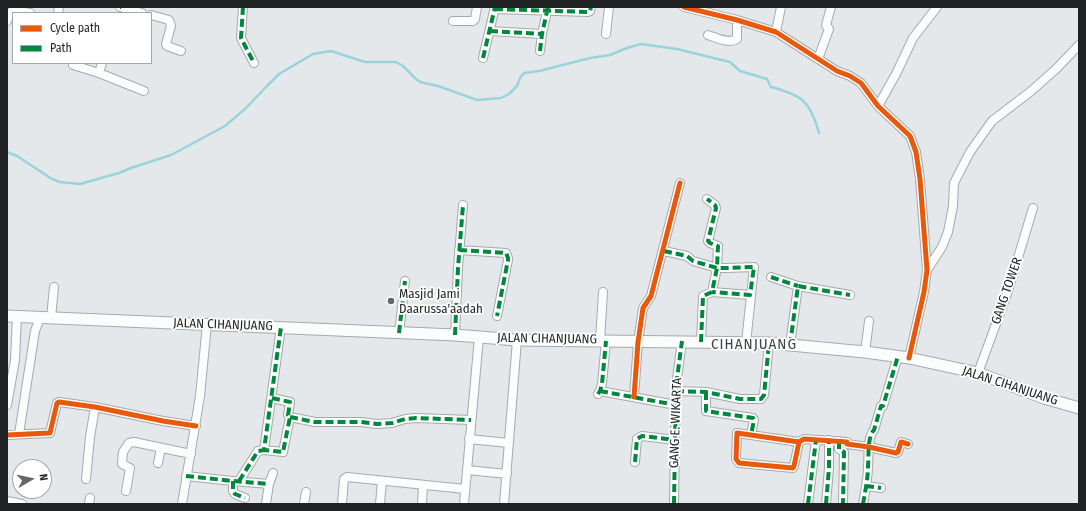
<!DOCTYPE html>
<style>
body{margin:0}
#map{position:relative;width:1086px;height:511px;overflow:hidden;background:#e5e8eb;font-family:"Fira Sans Condensed",sans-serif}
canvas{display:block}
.frame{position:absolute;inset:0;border:8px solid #1f2123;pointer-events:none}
.legend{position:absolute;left:12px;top:12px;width:140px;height:52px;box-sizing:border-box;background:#fff;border:1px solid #a5a6a7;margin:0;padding:5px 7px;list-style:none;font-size:12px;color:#1f2123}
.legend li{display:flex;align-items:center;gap:8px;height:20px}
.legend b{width:20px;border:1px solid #a5a6a7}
.north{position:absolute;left:12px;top:459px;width:40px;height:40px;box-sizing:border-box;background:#fff;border:1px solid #a5a6a7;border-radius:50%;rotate:81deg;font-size:11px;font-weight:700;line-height:16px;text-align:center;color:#1f2123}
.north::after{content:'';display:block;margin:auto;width:14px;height:18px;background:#646769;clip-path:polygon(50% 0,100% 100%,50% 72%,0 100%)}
</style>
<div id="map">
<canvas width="1086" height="511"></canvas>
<div class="frame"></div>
<ul class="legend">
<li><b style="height:5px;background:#e8590c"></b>Cycle path</li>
<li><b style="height:5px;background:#00873e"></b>Path</li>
</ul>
<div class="north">N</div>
</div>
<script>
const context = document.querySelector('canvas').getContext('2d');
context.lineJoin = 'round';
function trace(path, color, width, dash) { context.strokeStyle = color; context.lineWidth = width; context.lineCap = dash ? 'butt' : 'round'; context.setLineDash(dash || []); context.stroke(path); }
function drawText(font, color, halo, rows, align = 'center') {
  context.font = font + ' "Fira Sans Condensed",sans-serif'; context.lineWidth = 3.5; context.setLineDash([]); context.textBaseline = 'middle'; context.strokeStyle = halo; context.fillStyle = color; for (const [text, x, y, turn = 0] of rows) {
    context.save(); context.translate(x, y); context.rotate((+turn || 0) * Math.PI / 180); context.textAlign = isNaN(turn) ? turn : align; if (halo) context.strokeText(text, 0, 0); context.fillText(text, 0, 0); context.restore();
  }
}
trace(new Path2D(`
 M7,152L17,156L52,179L60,182L80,184L119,173L131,168L171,155L225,126L246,108L266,87L279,74L313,54L331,51L365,62H396L403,66L416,79L420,82L438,86L477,100L501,98L509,94L517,86L520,78L524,73L539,71L590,58L610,55L627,48L641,44L677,49L730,62L740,71L767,79L771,87C802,95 810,101 819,133`), '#99d4dc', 2.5);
const minor = new Path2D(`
 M120,7L142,13
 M243,7L241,38L254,63
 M684,7L737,20L776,32L837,71L850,76L861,83L878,106L910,136L916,152L920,179L927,270L924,292L909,358
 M495,9L588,12L590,11L591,7
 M58,13L59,7
 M151,15L169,20L171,26L166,44L167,46L181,51
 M7,21L10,13L13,10L30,13
 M453,21H473L475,19L477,7
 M490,31L542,34
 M776,32L781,7
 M606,34L609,7
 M708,35C717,38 729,44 737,39V20
 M540,51L542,34L548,7
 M483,58L495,7
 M818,59L829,29L826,25L831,7
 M73,65L99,73L102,63
 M99,73L144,91
 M878,106L896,74L913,38L937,7
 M459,250L506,253L508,258V260L497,316
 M664,251L687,256L693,261L717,268H727L754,267L746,343
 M927,270L942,247L948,232L953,206L954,183L970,152L992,121L1030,92L1056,69L1079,45
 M771,277L798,286
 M712,292L750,295
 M51,318L54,287
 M399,333L405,281
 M455,335L458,268L463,205
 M600,341L603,292
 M701,342L703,296L712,292L717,268L718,246L710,243L708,241L716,208L715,205L707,199
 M790,345L798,286L850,295
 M865,352L869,321
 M978,373L1008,291L1033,208
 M600,391L676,405
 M676,391L706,392L740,399H761L764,395L769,343
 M706,392V411L753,418L754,420L751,435
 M598,394L600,391L602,384L606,341
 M634,397L638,342L643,308L651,296L680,183
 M272,398L290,402L288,415L290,417L283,452L264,450L281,327
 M7,405L15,360L17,316
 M290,417L315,422H361L377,424L392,423L405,419L416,418L471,420
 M19,434L35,331L40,318
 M7,435L50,433L57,403L59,402L95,407L163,421L196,426
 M469,439L509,443
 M839,441V449L844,452L843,504
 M799,442L794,466L793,468L739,463L736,459L737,433L799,442L804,439L847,442V444L869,447L896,453L898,452L901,442L908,444
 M635,462L637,439L642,436L675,440
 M158,463L161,448
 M467,470L507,474
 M186,476L233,481L269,484
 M86,479L90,437L95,407
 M233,481V491L235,494L245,498
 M239,481L258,451L264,450
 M866,486L881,488
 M126,491L130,468L122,464L123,452L129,443L134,442L191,454
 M7,501L22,504
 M89,504L90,498
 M182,504L200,396L207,324
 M266,504L269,484L273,473
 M304,504L306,492
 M342,504L344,479L347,477L465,489
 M380,504L382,481
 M422,504L423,485
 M464,504L479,337
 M504,504L517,340
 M674,504L676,386L682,341
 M808,504L816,440
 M826,504L829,468V440
 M863,504C865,492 868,479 868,466C869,457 867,437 874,430L881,406H883L898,356`);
const major = new Path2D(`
 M7,316L455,335L517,340L769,343L865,352L909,358L978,373L1044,398L1079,408`);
trace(minor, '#a7a9ab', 10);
trace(major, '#a7a9ab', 13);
trace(minor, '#fbfcfc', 8);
trace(major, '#fbfcfc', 11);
trace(new Path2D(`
 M120,7H121
 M243,7L241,38L254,63
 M495,9L588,12L590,11L591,7
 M490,31L542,34
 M540,51L542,34L548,7
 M483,58L495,7
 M459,250L506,253L508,258V260L497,316
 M664,251L687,256L693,261L717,268H727L754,267L750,295L712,292
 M771,277L798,286
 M399,333L405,281
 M455,335L458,268L463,205
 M701,342L703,296L712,292L717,268L718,246L710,243L708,241L716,208L715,205L707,199
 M790,345L798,286L850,295
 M600,391L676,405
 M676,391L706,392L740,399H761L764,395L769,343
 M706,392V411L753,418L754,420L751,435
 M598,394L600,391L602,384L606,341
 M272,398L290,402L288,415L290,417L283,452L264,450L281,327
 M290,417L315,422H361L377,424L392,423L405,419L416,418L471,420
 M839,441V449L844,452L843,504
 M635,462L637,439L642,436L675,440
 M186,476L233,481L269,484
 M233,481V491L235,494L245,498
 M239,481L258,451L264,450
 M866,486L881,488
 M674,504L676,386L682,341
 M808,504L816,440
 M826,504L829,468V440
 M863,504C865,492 868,479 868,466C869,457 867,437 874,430L881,406H883L898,356`), '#00873e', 4, [8, 4]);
trace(new Path2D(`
 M684,7L737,20L776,32L837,71L850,76L861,83L878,106L910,136L916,152L920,179L927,270L924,292L909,358
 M634,397L638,342L643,308L651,296L680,183
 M7,435L50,433L57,403L59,402L95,407L163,421L196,426
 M799,442L794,466L793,468L739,463L736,459L737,433L799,442L804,439L847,442V444L869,447L896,453L898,452L901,442L908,444`), '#e8590c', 5);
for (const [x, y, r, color] of [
 [391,301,4,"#646769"]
]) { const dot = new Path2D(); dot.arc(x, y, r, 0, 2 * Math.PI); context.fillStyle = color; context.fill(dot); trace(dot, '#fff', 1.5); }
drawText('13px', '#1f2123', '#fff', [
 ["GANG TOWER",1007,291,-71],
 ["JALAN CIHANJUANG",223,325,2],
 ["JALAN CIHANJUANG",547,339,1],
 ["JALAN CIHANJUANG",1010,386,18],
 ["GANG E. WIKARTA",676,423,-88]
]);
drawText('13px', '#1f2123', '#fff', [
 ["Masjid Jami",399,294],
 ["Daarussa'aadah",399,309]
], 'left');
context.letterSpacing = '1px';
drawText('15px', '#404449', '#fff', [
 ["CIHANJUANG",754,345]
]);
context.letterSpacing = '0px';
</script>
